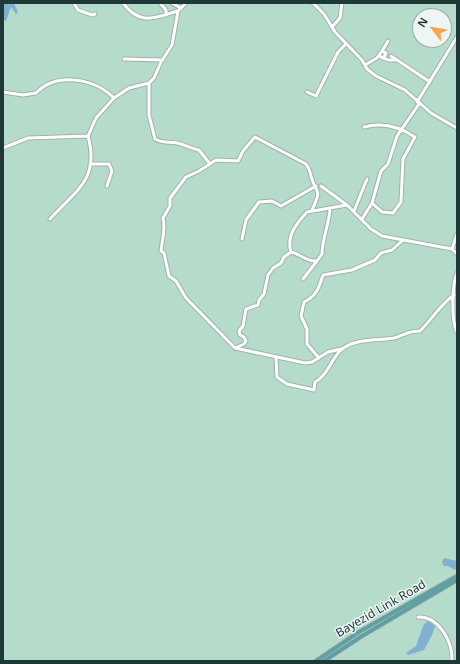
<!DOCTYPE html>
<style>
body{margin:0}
#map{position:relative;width:460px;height:664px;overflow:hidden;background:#ddeae7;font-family:"Noto Sans",sans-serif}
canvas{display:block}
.frame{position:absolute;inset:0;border:4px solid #1f3939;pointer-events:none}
.north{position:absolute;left:412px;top:8px;width:40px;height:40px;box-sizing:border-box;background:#edf6f4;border:1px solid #9baaa9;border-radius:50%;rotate:301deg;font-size:11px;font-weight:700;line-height:16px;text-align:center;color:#1f3939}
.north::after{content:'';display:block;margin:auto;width:14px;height:18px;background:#f6a54f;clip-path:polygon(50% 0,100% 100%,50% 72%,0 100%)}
</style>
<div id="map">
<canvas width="460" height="664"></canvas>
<div class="frame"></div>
<div class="north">N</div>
</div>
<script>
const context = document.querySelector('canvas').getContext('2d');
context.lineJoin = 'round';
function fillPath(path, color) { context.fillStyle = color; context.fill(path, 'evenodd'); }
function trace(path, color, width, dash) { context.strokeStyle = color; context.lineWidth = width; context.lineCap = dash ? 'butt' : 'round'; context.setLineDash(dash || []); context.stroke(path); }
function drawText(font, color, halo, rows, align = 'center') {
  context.font = font + ' "Noto Sans",sans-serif'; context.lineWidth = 3; context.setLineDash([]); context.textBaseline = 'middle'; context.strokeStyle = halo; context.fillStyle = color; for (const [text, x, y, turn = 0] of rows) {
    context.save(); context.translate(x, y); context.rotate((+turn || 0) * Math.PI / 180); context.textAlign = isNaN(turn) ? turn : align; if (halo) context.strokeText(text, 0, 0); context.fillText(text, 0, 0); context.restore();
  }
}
fillPath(new Path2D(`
 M3,3H457V661H3ZM420,16H444V40H420Z`), '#b5dcca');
fillPath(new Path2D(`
 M3,3H14L18,12L16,14L11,7L6,21L3,19Z
 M444,558L457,561V568L455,570L448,566H444L442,562Z
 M428,621L435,626L432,635L424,650L408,655L406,653L416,646L424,624Z`), '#82b0d1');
const minor = new Path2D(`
 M74,3L78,10L92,15L95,14
 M123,3C140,26 154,18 178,11
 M160,3L166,10V15
 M172,3L181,8
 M313,3L324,14L335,32L362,60L367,69L376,76L405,90L431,113L457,128
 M332,27L340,18L342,3
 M391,56L430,82
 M381,57L388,60H396
 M384,57L386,53L382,51L388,41
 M124,59L163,60
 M365,65L377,58L382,51
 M149,83V115L155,139C164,144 171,141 181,144C187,146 192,149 199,150L210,164
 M3,92L23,95L36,93C57,71 95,79 114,98
 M307,92L316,96L338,52L346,44
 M417,102L457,37
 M364,127C383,122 400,127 415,137L403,159L401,202L393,213L382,212L372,203
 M3,148L28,138L88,136L96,118L114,98L129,88L149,83L154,78L161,62L172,45L178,11L186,3
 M90,164H109L112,171L107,186
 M321,186L347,205
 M312,210C323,186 316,196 311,176C310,171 310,169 306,164L255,137L243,151L238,161L216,160L199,171L186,177L170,198V206L163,218C166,230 162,239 161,251L164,253L169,276L176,281L186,298L235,348L305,363L312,362L328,352L341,349
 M354,211L367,179
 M50,219C75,191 100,180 88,136
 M362,219L372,203L381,171L388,164L397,136L419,104
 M242,239L246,220L259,202L272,201L281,206L316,186
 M452,249L457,234
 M291,252C301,254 306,262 317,261L322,254C322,239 329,225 330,209
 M457,273C452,284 451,321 457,332
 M303,279L317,261
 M235,348L244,344L246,341L244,337L240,335L239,331L243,326L246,309L258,305L259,300L264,294L268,275L273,268L281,263L284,257L291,252C286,236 296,224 307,212L347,205L371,229L382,236L452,249L457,254
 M276,357L277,377L287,384L314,390L315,382C327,376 331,360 340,351C352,338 378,341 394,338C405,335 407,331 420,331C432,319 440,305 454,295
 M319,358L307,344V329L301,316L304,302C317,296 319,287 323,275L352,270L375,260L381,253L392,250L402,241
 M418,617C439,616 453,642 452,661`);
const major = new Path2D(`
 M316,661L359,632L457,576
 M324,661L362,636L457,580`);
trace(minor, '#a0b1af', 5);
trace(major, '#bcc4c4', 6);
trace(minor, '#fff', 3);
trace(major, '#60a0a1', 4);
drawText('12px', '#1f3939', '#edf6f4', [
 ["Bayezid Link Road",381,609,-30]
]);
</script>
